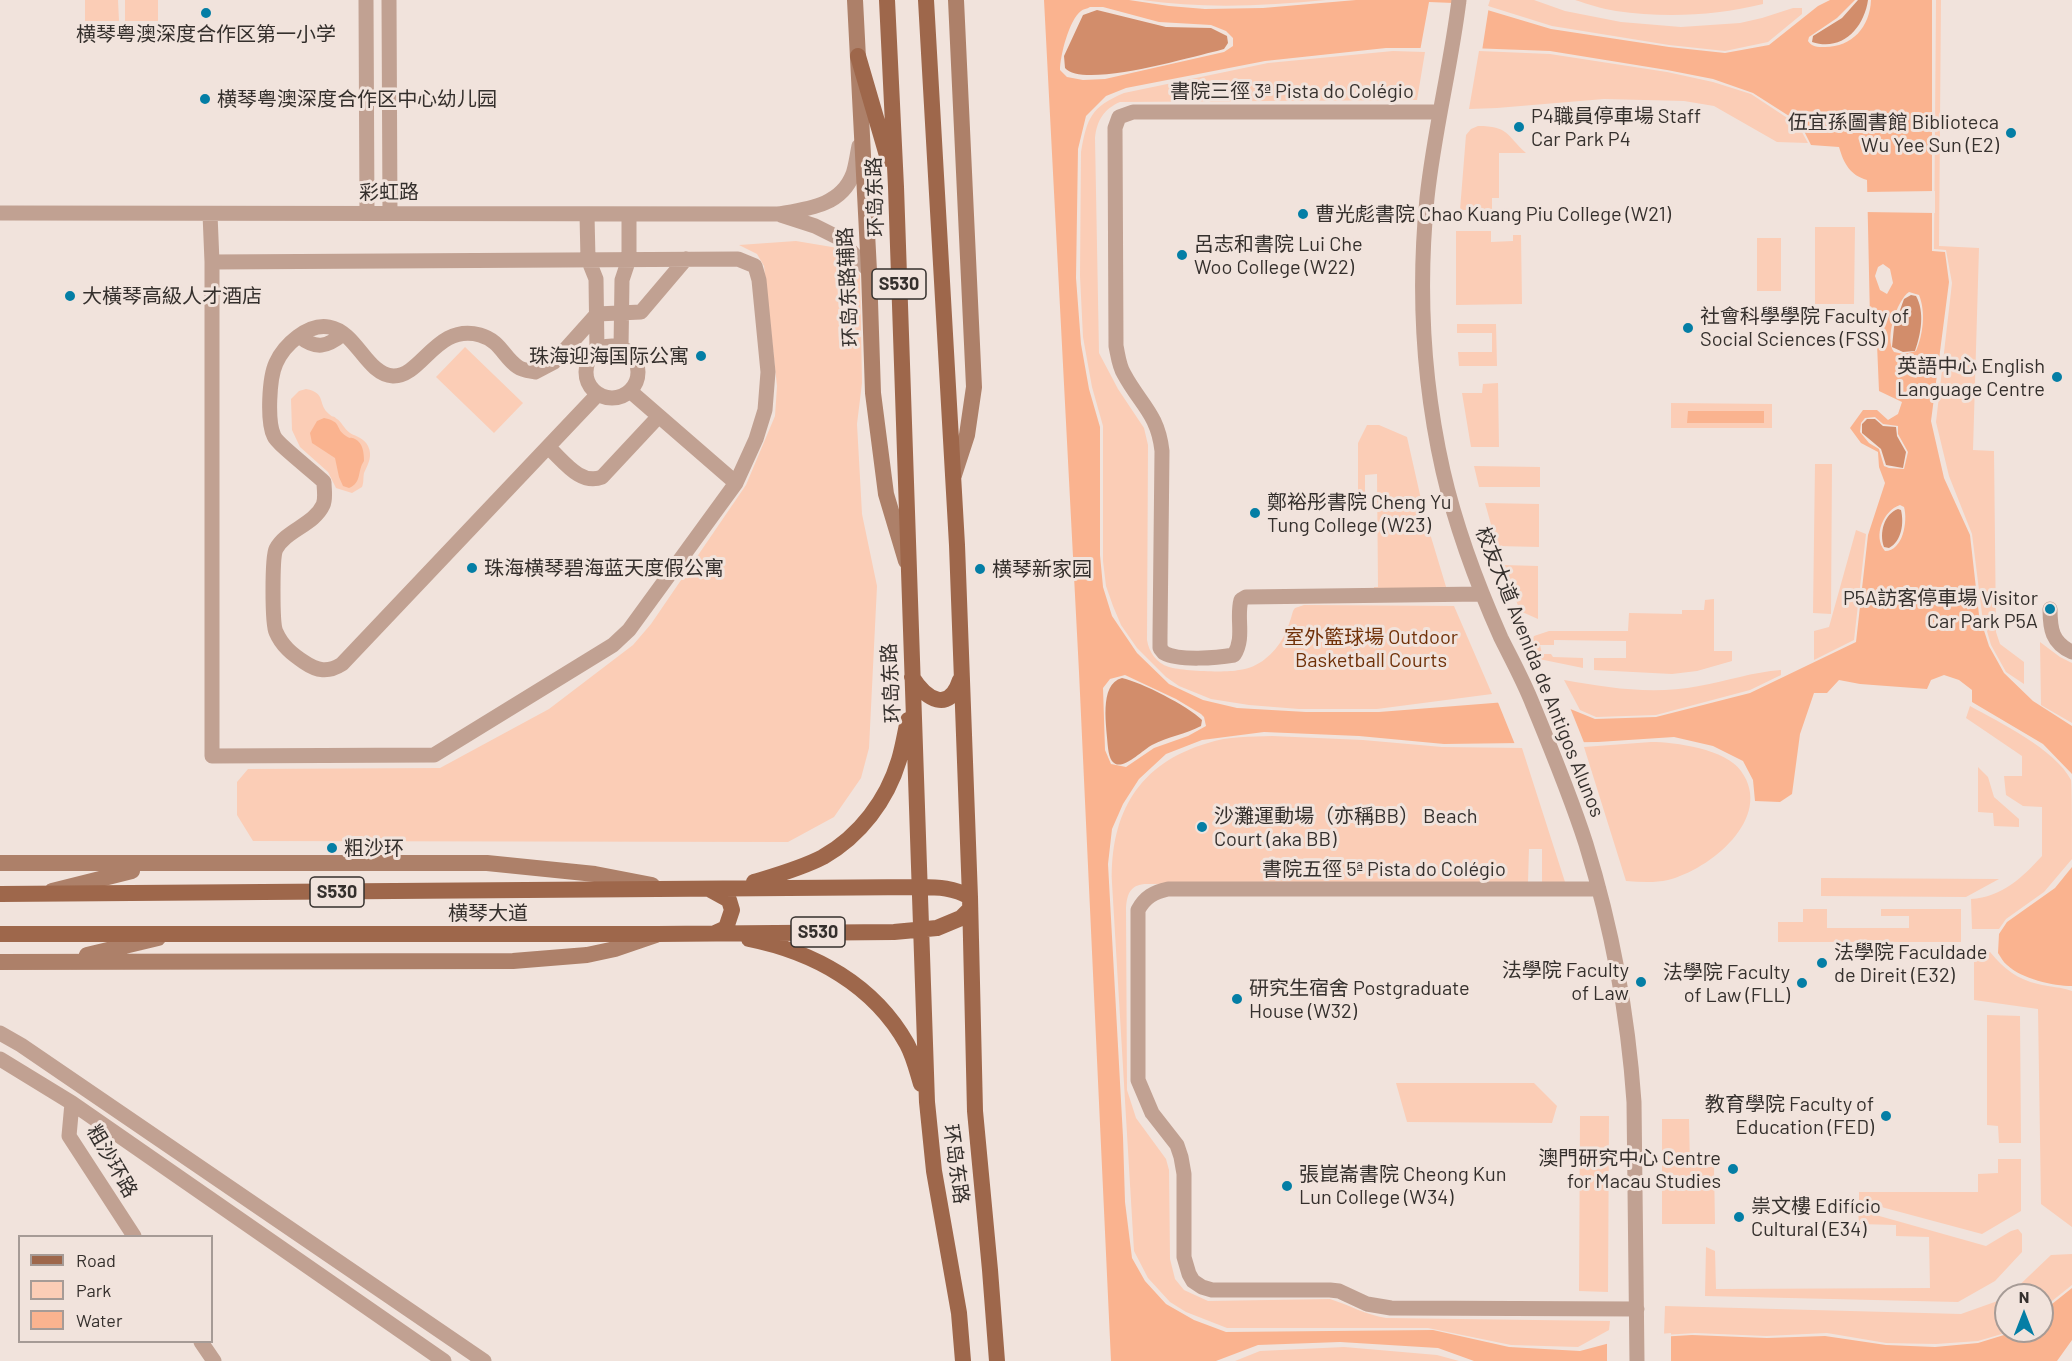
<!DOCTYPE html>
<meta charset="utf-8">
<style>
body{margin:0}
#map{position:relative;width:2072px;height:1361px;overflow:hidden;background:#f1e3dc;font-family:Barlow,sans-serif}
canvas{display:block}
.legend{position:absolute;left:18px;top:1235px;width:195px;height:108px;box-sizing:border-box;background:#f1e3dc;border:2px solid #a69b96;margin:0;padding:8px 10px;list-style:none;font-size:18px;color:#35302d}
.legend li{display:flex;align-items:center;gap:12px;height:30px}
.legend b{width:30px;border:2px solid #a69b96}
.north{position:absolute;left:1994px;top:1283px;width:60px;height:60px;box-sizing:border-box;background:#f1e3dc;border:2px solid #a69b96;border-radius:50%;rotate:0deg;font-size:16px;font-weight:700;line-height:24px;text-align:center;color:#35302d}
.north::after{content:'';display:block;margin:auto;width:21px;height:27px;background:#047ea5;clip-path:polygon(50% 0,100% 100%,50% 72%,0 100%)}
</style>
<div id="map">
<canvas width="2072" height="1361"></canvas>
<ul class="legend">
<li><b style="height:8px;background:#9e674b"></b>Road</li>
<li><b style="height:16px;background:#fbcdb6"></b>Park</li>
<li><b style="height:16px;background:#fab38f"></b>Water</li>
</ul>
<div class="north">N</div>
</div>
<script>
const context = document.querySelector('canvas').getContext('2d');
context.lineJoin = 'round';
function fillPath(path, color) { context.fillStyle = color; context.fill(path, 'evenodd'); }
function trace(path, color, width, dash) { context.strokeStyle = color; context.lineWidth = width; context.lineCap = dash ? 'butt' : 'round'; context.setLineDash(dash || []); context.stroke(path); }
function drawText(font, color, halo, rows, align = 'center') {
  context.font = font + ' Barlow,"Noto Sans SC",sans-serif'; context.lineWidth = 6; context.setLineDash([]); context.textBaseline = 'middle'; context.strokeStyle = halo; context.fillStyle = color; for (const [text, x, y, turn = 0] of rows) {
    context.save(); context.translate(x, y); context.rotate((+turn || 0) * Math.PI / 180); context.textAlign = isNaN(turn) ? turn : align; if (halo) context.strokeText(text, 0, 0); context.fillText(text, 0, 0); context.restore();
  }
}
fillPath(new Path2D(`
 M85,0H118L119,21H85Z
 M125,0H158V21H125Z
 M1142,0H1326C1265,6 1203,9 1142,0Z
 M1490,0H1534L1565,11L1621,22L1681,27L1740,23L1762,18L1793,8H1802V14L1768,42L1725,51L1669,45L1552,26L1488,6Z
 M1575,0H1763V4C1715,16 1664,18 1616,11C1602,9 1588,4 1575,0Z
 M1936,0H1941L1939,246L1979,248L1973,450L1994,451L1996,632L2000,644L2024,662V684L2006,672L1991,645L1982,614L1972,534L1949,476L1936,422L1952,283L1946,250L1934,249Z
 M1393,51L1425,52L1417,100L1120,102C1104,109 1097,120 1095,138L1099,353L1118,389L1144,428L1148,445L1147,640C1149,652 1156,663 1169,667C1182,671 1226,673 1239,670C1248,669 1258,665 1265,659C1281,647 1288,630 1293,611L1295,608L1304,605L1454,606L1492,694L1377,709H1299L1249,705L1211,699L1179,686L1166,677L1137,648L1121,625L1113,606L1106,586L1103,561V426L1092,387L1083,337L1080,276L1081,152C1087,118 1091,107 1124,93L1268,63Z
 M1479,51L1550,54L1667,72L1713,82L1751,94L1798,125L1808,143L1777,142L1714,106L1684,101L1604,99L1497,108L1469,109Z
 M1478,126C1509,126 1506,135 1526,153H1499V198H1492V210H1460L1466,135L1471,129Z
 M1815,227H1855L1854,304H1815Z
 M1456,231H1491V242L1513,241V235H1521L1522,304L1456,305Z
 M1757,238H1781V291H1757Z
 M796,241L838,248L860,275L862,383L857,424L862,514L877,586L869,748L861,778L834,817L788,842L253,841L237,815V782L248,769L440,768L549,709L633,645L651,624L746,485L775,416L777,386L764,266L757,254L739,245Z
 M1457,324H1496L1497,366H1459L1458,352H1492V333H1457Z
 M465,347L523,403L494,433L436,377Z
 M1498,383L1499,447H1471L1462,393H1482L1483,384Z
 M306,389C327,393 317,404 329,414C335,419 331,414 337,419C342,422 344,429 350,433C357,437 364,438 368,446C373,456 368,464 364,473C363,478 364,482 362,487L352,493L336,488L328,472L300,447L292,430L291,399L299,391Z
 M1671,403L1772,404V428H1671Z
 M1367,425H1379L1407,437L1425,517L1447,590L1374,592V587H1378L1377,474L1365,475V507H1358V443Z
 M1815,464H1832L1831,614L1813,613Z
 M1474,466L1540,467V487H1479Z
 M1485,503L1539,504V547L1497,546Z
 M1856,530L1866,534L1854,640L1814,660V631L1829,627Z
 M1503,565L1538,566V619L1520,611Z
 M1714,599V651H1732V661L1697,671L1672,674L1594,670V658H1626V641L1554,640V645H1540L1542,654H1551L1553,657L1583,658V668L1539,659L1532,641L1534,636L1549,631H1628L1629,613L1682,614V610H1704L1705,600Z
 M2040,642L2060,657L2072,663V723L2041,705Z
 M1781,670V675L1750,690L1656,715L1596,717L1580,710L1564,680C1609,688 1653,695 1699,686C1727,681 1753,672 1781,670Z
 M1970,706C1999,722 2056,750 2071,780C2072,787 2072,846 2072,859L2044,892L2006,919L1999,929H1972L1971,899C2002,897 2022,878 2042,856V807L2023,806L2006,795L2004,776H2022V756L1966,718Z
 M1272,736L1363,740L1442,747L1522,748L1565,882H1542V849H1529L1528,882L1147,884C1131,884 1127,893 1126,908L1127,1090L1136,1118L1166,1159L1169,1170L1170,1259L1175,1279L1184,1290L1208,1301L1330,1299C1349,1305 1366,1315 1386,1318L1610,1321L1609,1330L1578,1347L1511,1345L1428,1328H1227L1186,1312L1170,1302L1148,1278L1134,1251L1112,883C1110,813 1139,763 1208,743C1228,736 1251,737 1272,736Z
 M1651,742C1675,742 1726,749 1741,771C1775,818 1709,870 1668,880C1655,883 1640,882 1626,881L1584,747Z
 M1978,767L1988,777L1994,797L2019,819V827L1994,826L1993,813L1978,812Z
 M1821,878L1999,879L1966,897L1821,896Z
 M1803,909H1827V928H1909V916H1881V909H1961V942H1778V922H1803Z
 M1974,952H1990C2004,969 2017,979 2038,984C2049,987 2062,987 2072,991V1227L2041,1204L2038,1009L1974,1000Z
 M1987,1015L2020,1016L2021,1143H1999L1998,1126L1987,1125Z
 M1396,1083H1534L1557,1106L1552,1123L1407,1122Z
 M1580,1116H1609L1608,1292L1579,1291Z
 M1662,1119H1689L1690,1167H1714L1715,1224H1662Z
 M1998,1159H2021V1211L1982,1234L1859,1201V1192H1978V1174L1998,1173Z
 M1858,1210L1986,1246L2011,1231L2018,1229L2022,1234V1252L1995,1281L1958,1302L1705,1296L1706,1247L1715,1251L1716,1289L1930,1288L1929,1237L1896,1236V1225L1859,1224Z
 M2072,1254V1285L2042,1309V1295H2009L2051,1255Z
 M2006,1298V1331H2012L1978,1341L1936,1344L1886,1343L1827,1333L1766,1336L1695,1333L1664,1335L1665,1306L1961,1314Z
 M1344,1347L1437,1355L1459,1361H1235L1260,1351Z`), '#fbcdb6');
fillPath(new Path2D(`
 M1858,0H1868C1864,28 1842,52 1812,42L1813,36L1842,18Z
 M1097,10L1166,27L1211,28L1227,36L1228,43L1224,49L1217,51C1190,57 1083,89 1065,68L1064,56L1083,15Z
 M1911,295L1916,296C1925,312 1921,334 1915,351L1903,352L1892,347L1894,327L1904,299Z
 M1867,419H1875L1883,426L1896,427L1897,436L1906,452L1903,468L1886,465L1881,449L1862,433V424Z
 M1898,509L1901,510C1904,523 1902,541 1889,548L1884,547C1879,533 1884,514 1898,509Z
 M1122,678C1141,682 1188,706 1202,720L1201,726C1186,734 1167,737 1152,745C1138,753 1112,783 1108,748C1107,728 1098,684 1122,678Z`), '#d28d6b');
fillPath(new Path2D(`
 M1044,0H1129L1169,6L1205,9L1263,8L1356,0H1454L1551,29L1669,47L1725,53L1769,45L1818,6L1830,0H1855L1837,18L1809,37L1808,41C1812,47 1817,47 1825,47C1852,47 1870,27 1871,0H1932V251L1945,252L1949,282L1931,421L1944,478L1970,535L1979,615L1989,646L2004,673L2033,701L2072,726V774L2043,744L1972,702V690L1959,680L1944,675L1931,680L1927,689L1860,684L1839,680L1827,693H1814L1800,734L1792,794L1780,802L1755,801L1753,780L1743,761L1713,746L1674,737L1598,742L1444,744L1359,736L1264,732L1202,740L1166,754L1139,779L1123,804L1112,829L1108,864L1123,1137L1125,1202L1132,1258L1145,1281L1166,1304L1194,1320L1226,1332L1433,1330L1509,1347L1580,1351L1625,1339L1692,1335L1767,1338L1825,1336L1886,1345L1935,1347L1978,1343L2017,1331H2042V1312L2072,1288V1340L2057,1361H1474L1438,1348L1340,1342L1258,1345L1216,1361H1111L1079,672ZM1090,7H1103L1159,22L1211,25L1226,31L1233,38V46L1224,52L1105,79L1083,80L1067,77L1060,70C1060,56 1069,20 1081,11C1083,9 1087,9 1090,7ZM1386,48H1470L1550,51L1667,70L1713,79L1753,93L1800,123L1811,145L1839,147C1844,164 1850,175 1867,180L1870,319L1884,326L1877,344L1879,391L1902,402L1898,414L1888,420L1877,410H1863L1850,428L1861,443L1878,452L1879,467L1885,483L1868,535L1856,642L1750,693L1656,717L1595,719L1558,704L1506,702L1379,712H1306L1237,708L1203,700L1169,684L1137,653L1112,616L1103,587L1100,555V427L1089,389L1081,344L1076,278L1078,149L1086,116L1106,96L1126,88L1265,61ZM1883,264L1890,269L1893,283L1887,294L1880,290L1875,276L1878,267ZM1909,292L1919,295C1926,312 1923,335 1916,351L1904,354L1894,352C1884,339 1897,300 1909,292ZM1875,417L1883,424L1898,426V434L1908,452L1904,469L1889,468L1884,466L1879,449L1869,443L1860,432L1861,423L1865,418ZM1900,505L1904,507C1908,521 1903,551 1885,551C1872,536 1884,510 1900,505ZM1125,675L1176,699L1201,714L1204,717L1206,726L1188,736L1154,748L1126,767L1111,764L1105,750L1103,688L1110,679Z
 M1688,411H1764V423H1687Z
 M324,418C343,422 334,428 346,436C352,440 348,436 355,439C363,443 364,453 364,461C357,471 362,483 349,488L343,486L339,477L335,458L312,443L310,433L317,421Z
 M2072,867V986C2053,986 2022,979 2007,965C2003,962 2001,957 1998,953L1999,934L2007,922L2055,888Z`), '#fab38f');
fillPath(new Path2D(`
 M1429,2L1478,4L1489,6L1482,51H1420Z
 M1935,191V213L1865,212V192Z
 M1538,699L1558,701L1569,705L1585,745L1548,747H1516L1497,700Z
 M1671,1333V1361H1607V1341L1625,1337Z`), '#f1e3dc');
trace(new Path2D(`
 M366,0L367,213
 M389,0L390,213
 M1459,0C1451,66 1434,131 1427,198C1418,288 1423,382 1443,471C1456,528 1477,584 1501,638C1512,660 1524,682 1533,705C1552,751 1571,797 1586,844C1612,928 1628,1015 1634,1102L1637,1361
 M1440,112H1133L1119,117L1115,128L1116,346C1118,355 1119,366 1124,374C1140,404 1158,414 1162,451L1160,636V648L1164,653C1179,661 1217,658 1234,655C1245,638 1236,618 1241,600L1246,597L1482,594
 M0,213L778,214C807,209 841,206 853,174C856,165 857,155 859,146
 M210,214L212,262V756L434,755L613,645L629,630L736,483L756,439L765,410L768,372L759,280L755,266L738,259L212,262
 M587,215L588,259L596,279L597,351
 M781,215L815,226L839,238L869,271
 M299,336C316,350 327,347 343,334
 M586 372a26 26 0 1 1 52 0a26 26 0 1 1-52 0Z
 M621,348L622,280L629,259V214
 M630,391L736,483
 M598,394L342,664C328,673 317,671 304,662C292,654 282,646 276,632C272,624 272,557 276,549C286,530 314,525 323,505C326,499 324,489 324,482C315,473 277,444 274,436C267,422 269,378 276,363C284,345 308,323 329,327C357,332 366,374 393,376C422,377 436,323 480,335C501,341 503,357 518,367C522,370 530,371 535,372L554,362L597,314L641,312L686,259
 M548,447C563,460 580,486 602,477L659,416
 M2050,609C2050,629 2052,643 2072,652
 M1599,889H1168C1154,892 1145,897 1138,910V1080L1152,1113L1177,1145L1181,1157L1184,1174V1257L1189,1274L1193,1281L1202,1287L1212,1290H1330L1339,1291L1367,1304L1391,1308L1637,1309
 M0,1033L21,1045L484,1361
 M0,1059L72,1103L444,1361
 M72,1103L69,1136L134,1236
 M201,1342L214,1361`), '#c1a192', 15);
trace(new Path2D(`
 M855,0L869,271L873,393L886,494L906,561
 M954,475L967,435L974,387L956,0
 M0,863H487L595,874L652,885
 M52,891L132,871
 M87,955L158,938
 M0,962L513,961L587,955L615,949L656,935`), '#ad8069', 16);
trace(new Path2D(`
 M887,0L896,187L927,1102L934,1171L959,1313L963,1361
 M926,0L957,545L970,897L975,1111L990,1270L997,1361
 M858,56L888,159
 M912,677C926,699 949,714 960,680
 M754,882C777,875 802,868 823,857C860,836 887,800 899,760C903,747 905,733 908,720
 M709,889L729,900L732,910L726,928L715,933
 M0,894L920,887C939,887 954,888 970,897
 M0,934H657L894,932L937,928L961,918L970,909
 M749,939C814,952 874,985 907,1044C914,1057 917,1071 921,1084`), '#9e674b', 16);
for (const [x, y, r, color] of [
 [206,13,6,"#047ea5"],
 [205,99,6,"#047ea5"],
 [1519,127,6,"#047ea5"],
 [2011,133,6,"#047ea5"],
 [1303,214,6,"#047ea5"],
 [1182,255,6,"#047ea5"],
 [70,296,6,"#047ea5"],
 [1688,328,6,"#047ea5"],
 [701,356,6,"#047ea5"],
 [2057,377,6,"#047ea5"],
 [1255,513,6,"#047ea5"],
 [472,568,6,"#047ea5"],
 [980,569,6,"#047ea5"],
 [2050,609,6,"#047ea5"],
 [1202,827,6,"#047ea5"],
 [332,848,6,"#047ea5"],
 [1822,963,6,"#047ea5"],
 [1641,982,6,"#047ea5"],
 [1802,983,6,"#047ea5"],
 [1237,999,6,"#047ea5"],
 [1886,1116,6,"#047ea5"],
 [1733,1169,6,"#047ea5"],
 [1287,1186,6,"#047ea5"],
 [1739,1217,6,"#047ea5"]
]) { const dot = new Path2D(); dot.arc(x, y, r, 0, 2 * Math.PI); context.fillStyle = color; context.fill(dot); trace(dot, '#f1e3dc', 2); }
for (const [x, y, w] of [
 [899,284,54],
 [337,892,54],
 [818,932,54]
]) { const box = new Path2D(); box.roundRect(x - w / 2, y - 15, w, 30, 4.5); context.fillStyle = '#f1e3dc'; context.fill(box); trace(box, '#35302d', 1.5); }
drawText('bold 18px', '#35302d', null, [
 ["S530",899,284],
 ["S530",337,892],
 ["S530",818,932]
]);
drawText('20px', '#35302d', '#f1e3dc', [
 ["横琴粤澳深度合作区第一小学",206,34,"center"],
 ["横琴粤澳深度合作区中心幼儿园",217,99],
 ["P4職員停車場 Staff",1531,116],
 ["Car Park P4",1531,139],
 ["伍宜孫圖書館 Biblioteca",1999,122,"right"],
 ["Wu Yee Sun (E2)",1999,145,"right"],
 ["曹光彪書院 Chao Kuang Piu College (W21)",1315,214],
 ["呂志和書院 Lui Che",1194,244],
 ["Woo College (W22)",1194,267],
 ["大橫琴高級人才酒店",82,296],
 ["社會科學學院 Faculty of",1700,316],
 ["Social Sciences (FSS)",1700,339],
 ["珠海迎海国际公寓",689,356,"right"],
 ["英語中心 English",2045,366,"right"],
 ["Language Centre",2045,389,"right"],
 ["鄭裕彤書院 Cheng Yu",1267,502],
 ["Tung College (W23)",1267,525],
 ["珠海横琴碧海蓝天度假公寓",484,568],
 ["横琴新家园",992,569],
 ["P5A訪客停車場 Visitor",2038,598,"right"],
 ["Car Park P5A",2038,621,"right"],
 ["沙灘運動場（亦稱BB） Beach",1214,816],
 ["Court (aka BB)",1214,839],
 ["粗沙环",344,848],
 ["法學院 Faculdade",1834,952],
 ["de Direit (E32)",1834,975],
 ["法學院 Faculty",1629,970,"right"],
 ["of Law",1629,993,"right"],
 ["法學院 Faculty",1790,972,"right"],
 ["of Law (FLL)",1790,995,"right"],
 ["研究生宿舍 Postgraduate",1249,988],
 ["House (W32)",1249,1011],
 ["教育學院 Faculty of",1874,1104,"right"],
 ["Education (FED)",1874,1127,"right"],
 ["澳門研究中心 Centre",1721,1158,"right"],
 ["for Macau Studies",1721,1181,"right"],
 ["張崑崙書院 Cheong Kun",1299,1174],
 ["Lun College (W34)",1299,1197],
 ["祟文樓 Edifício",1751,1206],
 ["Cultural (E34)",1751,1229]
], 'left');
drawText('20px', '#35302d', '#f1e3dc', [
 ["書院三徑 3ª Pista do Colégio",1292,91],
 ["彩虹路",389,192],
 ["环岛东路",875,197,-92],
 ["环岛东路辅路",848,287,-93],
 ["校友大道 Avenida de Antigos Alunos",1540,672,68],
 ["环岛东路",891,683,-93],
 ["書院五徑 5ª Pista do Colégio",1384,869],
 ["横琴大道",488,913],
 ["粗沙环路",112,1161,60],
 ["环岛东路",956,1164,82]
]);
drawText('20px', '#703109', '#f1e3dc', [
 ["室外籃球場 Outdoor",1371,637],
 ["Basketball Courts",1371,660]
]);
</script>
